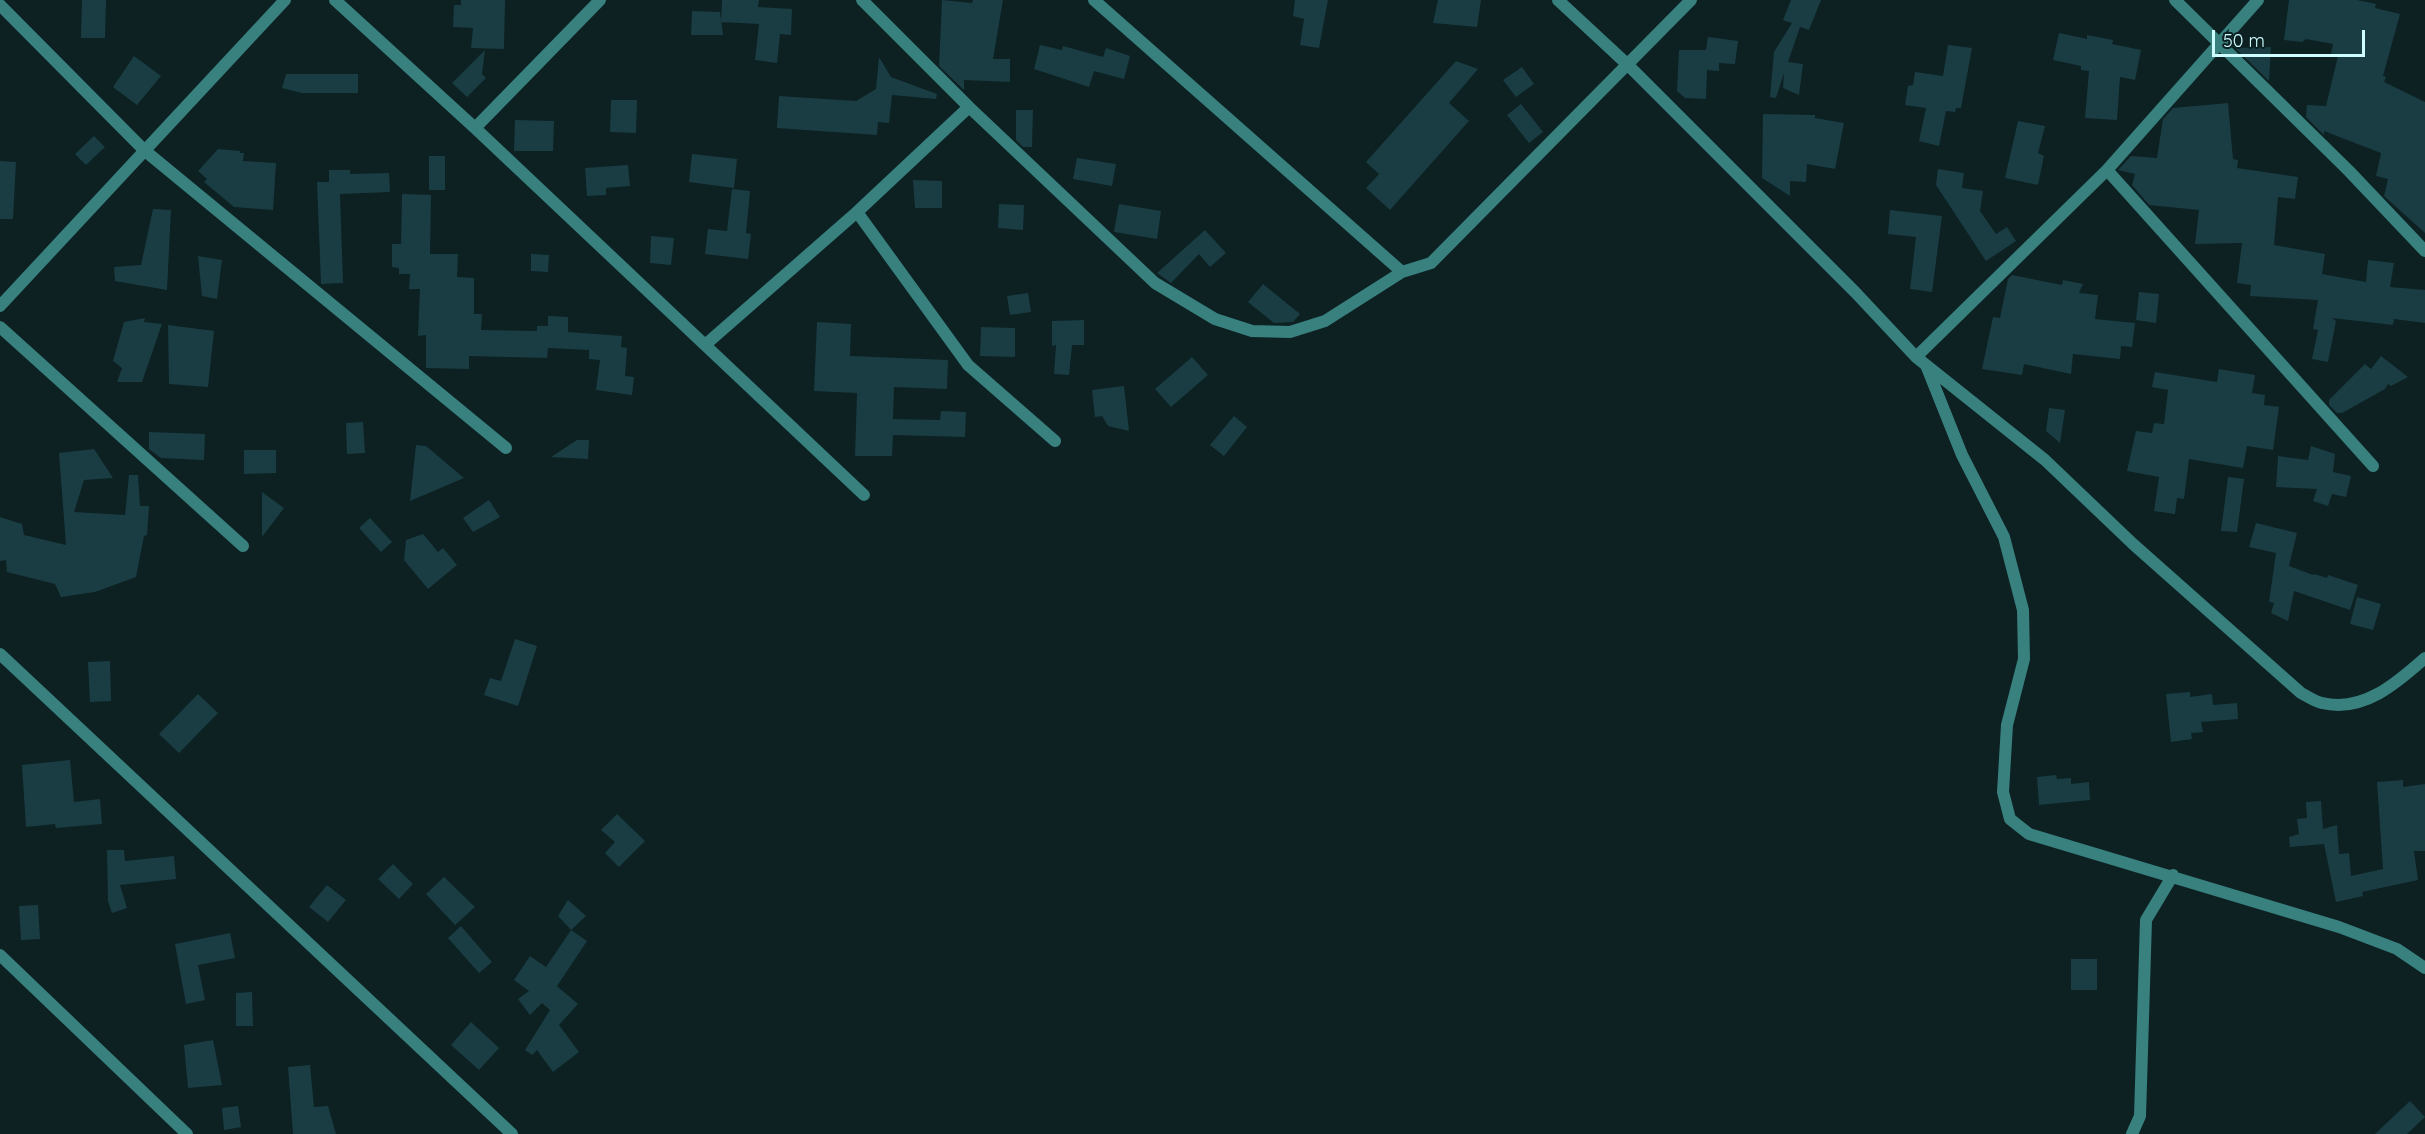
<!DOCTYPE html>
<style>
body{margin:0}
#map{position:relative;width:2425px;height:1134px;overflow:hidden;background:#0d2022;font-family:Quicksand,sans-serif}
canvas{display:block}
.scale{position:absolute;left:2212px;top:30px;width:153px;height:27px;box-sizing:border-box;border:3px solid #cefdff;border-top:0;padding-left:8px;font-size:18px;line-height:21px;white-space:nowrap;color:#cefdff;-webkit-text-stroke:4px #0d2022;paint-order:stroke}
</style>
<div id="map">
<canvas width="2425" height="1134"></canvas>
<div class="scale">50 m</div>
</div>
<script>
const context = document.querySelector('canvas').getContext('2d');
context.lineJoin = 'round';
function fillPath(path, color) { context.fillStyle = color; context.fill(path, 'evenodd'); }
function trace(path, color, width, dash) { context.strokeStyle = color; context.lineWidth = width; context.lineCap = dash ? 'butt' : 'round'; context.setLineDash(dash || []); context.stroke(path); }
fillPath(new Path2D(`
 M82,0H106L105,38H81Z
 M461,0H505L504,49L471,48L473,28L453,27L454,5H461Z
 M722,0H759L758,7L792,9L791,35L780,34L777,63L755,60L759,24L721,22Z
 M942,0L972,3L973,0H1003L993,59H1010V82L964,80V90L939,66Z
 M1295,0H1328L1319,48L1300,45L1304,19L1293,16Z
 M1438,0H1481L1477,27L1433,23Z
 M1791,0H1821L1809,30L1800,27L1788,62L1803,64L1799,95L1783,88L1784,73L1776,98L1770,97L1774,52L1792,23L1783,20Z
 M2289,0H2357L2376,4L2375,8L2400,14L2383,76L2386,77L2384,82L2425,102V233L2384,196L2388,179L2376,176L2381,153L2324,131V135L2306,117L2307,105L2326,106L2338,56L2331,54L2333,44L2306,39L2302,42L2284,40Z
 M692,11L720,12L723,35H691Z
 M2059,33L2087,39V35L2113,40L2112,44L2141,50L2135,80L2120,77L2117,120L2085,118L2089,71L2081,70V66L2053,60Z
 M1708,37L1738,41L1735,64L1719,63V71L1707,70L1706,99L1685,98L1677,91L1679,50H1706Z
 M1040,45L1062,50L1063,46L1103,57L1106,48L1130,56L1124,79L1094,71L1089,87L1034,69Z
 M1948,45L1972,48L1961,108H1956L1955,112L1946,111L1939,146L1919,141L1926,108L1905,105L1908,86L1913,85L1915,72L1943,76Z
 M2271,47L2269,81L2235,48Z
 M485,50L482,74L486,78L467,97L452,83Z
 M134,56L161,76L137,105L113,87Z
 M879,57L891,77L937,94L936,99L892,95L889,123L878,122L877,135L777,128L779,96L856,101L876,89Z
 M1456,61L1478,69L1449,103L1469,121L1390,210L1366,188L1379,174L1366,162Z
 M1522,67L1534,84L1516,97L1503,80Z
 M286,74H358V93H302L282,88Z
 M611,100H637L636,133L610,132Z
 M2228,103L2233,159L2238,160L2237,168L2298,177L2295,199L2278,197L2274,245L2325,254L2322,274L2366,282L2368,260L2394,263L2390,287L2425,290V323L2394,319L2393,325L2332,318L2336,321L2328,362L2312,359L2318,330L2313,329L2318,300L2250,296L2251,285L2237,283L2242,243L2195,244L2199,210L2149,205L2132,185L2135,174L2118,170L2131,156L2157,158L2163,119L2173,108Z
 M1521,104L1543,132L1529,143L1507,115Z
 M1016,110H1033L1032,147H1023L1016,140Z
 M1763,114L1815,115V118L1844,123L1835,169L1807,164L1806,182L1790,181V196L1762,178Z
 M515,120L554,121L553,151H514Z
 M2018,121L2045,126L2038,153L2044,156L2038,185L2005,178Z
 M94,136L105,147L86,165L75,154Z
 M218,149L240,151V153H244L243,161L276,163L273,210L234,207L204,182L207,179L198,171Z
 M692,154L737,159L734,188L689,182Z
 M429,156H445V190H429Z
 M1077,158L1116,164L1112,186L1073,179Z
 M0,161L16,162L13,219H0Z
 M628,165L630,186L606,188V195L587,196L585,168Z
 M1938,169L1964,173L1962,188L1983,191L1980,211L1996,234L2007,227L2016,241L1986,261L1936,185Z
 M329,170H350V174L389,173L390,192L340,194L343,283L321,284L317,182H329Z
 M913,180L942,181V208H915Z
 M732,189L750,191L746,233L751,234L748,259L705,254L708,229L727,231Z
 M402,194L431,195L430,254H458L457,277L474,278V314H482L481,330L537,331V326H548V316L568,317V332L622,336L621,347L627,348L625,376L634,377L632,395L596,390L600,360L589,359V350L548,348L547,358L469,356V369L426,368V335L418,336L420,289H409L410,274H399V268L392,267V244H401Z
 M999,204L1024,205L1023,230L998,228Z
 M1119,204L1161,211L1157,239L1114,232Z
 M153,209L171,210L167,290L115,281L114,267L141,265Z
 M1890,210L1942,216L1932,292L1910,289L1916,237L1888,234Z
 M1205,230L1226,253L1210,267L1199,254L1171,283L1157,273Z
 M651,236L674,238L671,265L650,263Z
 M531,254L549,255L548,272L531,271Z
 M198,256L222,260L217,299L202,296Z
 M2012,275L2062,285L2063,280L2083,284L2079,293L2098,295L2095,319L2135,323L2132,347L2121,346L2120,359L2073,354L2071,374L2024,364L2022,375L1982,369L1993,317L2000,318L2008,279Z
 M1263,284L1300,314L1293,322L1274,323L1248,302Z
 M2139,292L2159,294L2156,323L2136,320Z
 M1028,293L1031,312L1010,315L1007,296Z
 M145,318L144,322L162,324L142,382H117L122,368L113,361L124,322Z
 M1084,320V345H1072L1069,375L1054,374L1056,345L1052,346V321Z
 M817,322L851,324L850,356L948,360L947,389L894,387L893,419L940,420L941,411L966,412L965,437L893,435L892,456H855L857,393L814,391Z
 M168,325L214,331L208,387L169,384Z
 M981,327L1015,328V357L980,356Z
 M2381,356L2408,377L2391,386L2388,384L2385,389L2342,413H2337L2329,405V400L2365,364L2371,369Z
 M1192,357L1208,375L1171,407L1155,389Z
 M2219,369L2255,375L2252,393L2265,395L2264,405L2279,407L2273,450L2247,446L2243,468L2189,459L2184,499L2177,498L2175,514L2154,511L2159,477L2127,471L2136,431L2152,433L2154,423L2164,424L2168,390L2152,387L2155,372L2217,382Z
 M1124,386L1129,431L1108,426L1102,416L1095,417L1092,390Z
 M2049,408L2065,410L2060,443L2046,431Z
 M1234,416L1247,427L1224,456L1210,445Z
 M363,422L365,453L347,454L346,423Z
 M149,432L205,434L204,460L161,458L149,449Z
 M577,440H589L588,459L551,457Z
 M416,445L426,446L464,478L410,501Z
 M2311,446L2335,454L2333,472L2351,476L2346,497L2332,494L2328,506L2313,501L2317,489L2276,487L2278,456L2308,460Z
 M94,449L113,478L84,480L74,512L125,515L129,475H138L140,506H149L147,535L144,536L136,577L95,592L61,597L55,584L7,572L6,560L0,561V517L22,524L24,535L66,545L59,453Z
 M244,450H276V473L244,474Z
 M2228,477L2244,479L2237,532L2221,531Z
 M262,492L284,508L262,537Z
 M489,500L500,517L473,532L463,518Z
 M370,518L392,542L381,552L359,528Z
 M2256,523L2297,533L2289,566L2313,575L2314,574L2327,578L2328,575L2358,585L2350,610L2294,591L2288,621L2271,613L2274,603L2269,602L2276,553L2249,547Z
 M423,534L438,552L443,548L457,565L428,589L404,560L406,540Z
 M2357,597L2381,604L2373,630L2350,624Z
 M515,639L537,646L518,706L484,695L490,678L501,681Z
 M110,661L111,701L90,702L88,662Z
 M2190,692V697L2212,694L2213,705L2237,703L2238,719L2201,722L2203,732L2191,733L2192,739L2171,742L2166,694Z
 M198,694L218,713L179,753L159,734Z
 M70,760L74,802L100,799L102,824L56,828L55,824L26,827L22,765Z
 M2056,775L2057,779L2071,778V784L2089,782L2090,800L2039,805L2037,777Z
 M2403,780V787L2425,784V851H2414L2418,880L2362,892L2363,896L2336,902L2324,844L2290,847L2289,837L2299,834L2297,819L2307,818L2306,802L2321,801L2323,829L2337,825L2339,854L2349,853L2351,876L2383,869L2377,782Z
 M617,814L645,841L619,867L605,853L615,842L601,830Z
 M107,850H124L125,861L174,856L176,879L120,885L127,908L112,913L108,901Z
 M393,864L413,884L399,899L378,879Z
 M444,877L475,907L455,925L426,894Z
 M327,885L346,900L328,922L309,907Z
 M568,900L586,916L571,930L558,916Z
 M38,905L40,939L21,940L19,906Z
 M461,926L492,962L479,973L448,938Z
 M571,930L587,941L557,986L578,1004L559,1025L579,1052L553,1072L537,1050L532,1055L525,1050L550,1010L542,1003L530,1015L518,999L529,991L514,980L530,956L546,967Z
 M230,933L235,958L198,965L205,1000L186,1004L175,944Z
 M2071,959H2097V990H2071Z
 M252,992L253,1026H236V993Z
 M471,1022L499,1048L479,1070L451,1045Z
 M213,1040L222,1085L188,1088L184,1045Z
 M310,1065L314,1107L328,1106L336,1134H293L288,1067Z
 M2410,1101L2425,1117L2407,1134H2375Z
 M238,1106L241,1127L224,1130L222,1108Z`), '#193d43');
trace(new Path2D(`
 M335,0L475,128L864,495
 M862,0L969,107L1155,283L1215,319L1252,331L1290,332L1325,321L1402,272L1431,263L1691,0
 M1094,0L1402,272
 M1558,0L1628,65L1855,292L1916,357L2045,460L2133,544L2301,693C2307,696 2315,702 2322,703C2363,713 2397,683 2425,658
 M2175,0L2349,171L2425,251
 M0,5L144,150L506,448
 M475,128L600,0
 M2107,170L2373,466
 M857,212L968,365L1055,441
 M0,327L243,546
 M705,345L857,212L969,107
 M1916,357L2107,170L2258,0
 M1926,365L1962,455L2004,537L2023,610L2024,659L2007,725L2003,792L2010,819L2029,834L2339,927L2397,949L2425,968
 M0,654L512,1134
 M0,955L187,1134
 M2132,1134L2140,1116L2146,920L2173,875`), '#38817f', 12);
trace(new Path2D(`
 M0,306L285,0`), '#38817f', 12);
</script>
